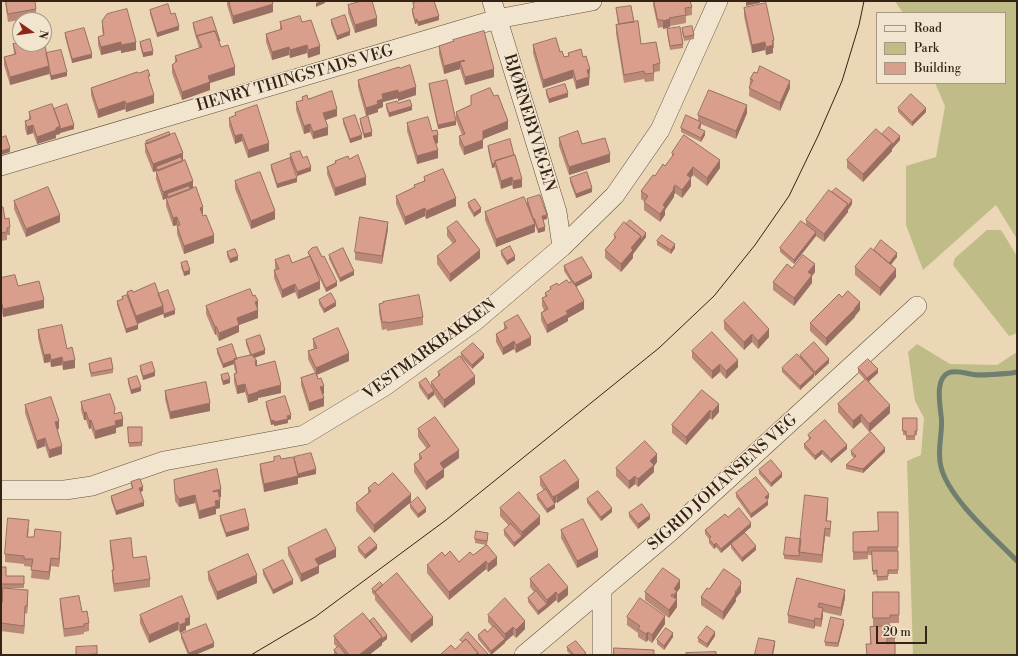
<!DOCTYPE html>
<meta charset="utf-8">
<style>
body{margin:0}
#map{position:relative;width:1018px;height:656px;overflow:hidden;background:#ebd7b5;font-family:"Libre Bodoni",serif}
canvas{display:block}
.frame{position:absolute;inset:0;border:2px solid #352315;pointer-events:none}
.legend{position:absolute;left:876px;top:12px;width:130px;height:72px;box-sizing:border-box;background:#f2e5cf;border:1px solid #a69785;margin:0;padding:5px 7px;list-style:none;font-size:12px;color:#352315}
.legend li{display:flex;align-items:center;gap:8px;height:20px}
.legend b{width:20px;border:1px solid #a69785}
.north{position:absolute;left:12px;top:12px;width:40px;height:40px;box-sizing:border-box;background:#f2e5cf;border:1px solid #a69785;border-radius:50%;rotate:103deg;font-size:11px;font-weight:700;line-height:16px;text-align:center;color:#352315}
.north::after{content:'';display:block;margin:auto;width:14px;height:18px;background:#8f2418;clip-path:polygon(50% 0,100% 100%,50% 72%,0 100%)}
.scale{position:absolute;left:876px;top:626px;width:51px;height:18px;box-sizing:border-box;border:2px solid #352315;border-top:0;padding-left:5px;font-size:12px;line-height:14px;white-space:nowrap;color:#352315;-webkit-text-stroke:3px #f2e5cf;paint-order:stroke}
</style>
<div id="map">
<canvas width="1018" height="656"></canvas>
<div class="frame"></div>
<ul class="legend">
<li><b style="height:5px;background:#f2e5cf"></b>Road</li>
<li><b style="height:11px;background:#bfbc88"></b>Park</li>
<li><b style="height:11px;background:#d99f8c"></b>Building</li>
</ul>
<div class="north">N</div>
<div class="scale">20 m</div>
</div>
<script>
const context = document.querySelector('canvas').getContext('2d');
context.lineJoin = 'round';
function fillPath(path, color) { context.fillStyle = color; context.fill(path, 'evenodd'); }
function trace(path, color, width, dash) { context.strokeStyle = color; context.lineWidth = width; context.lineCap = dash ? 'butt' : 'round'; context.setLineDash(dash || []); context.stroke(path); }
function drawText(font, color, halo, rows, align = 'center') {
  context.font = font + ' "Libre Bodoni",serif'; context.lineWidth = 3; context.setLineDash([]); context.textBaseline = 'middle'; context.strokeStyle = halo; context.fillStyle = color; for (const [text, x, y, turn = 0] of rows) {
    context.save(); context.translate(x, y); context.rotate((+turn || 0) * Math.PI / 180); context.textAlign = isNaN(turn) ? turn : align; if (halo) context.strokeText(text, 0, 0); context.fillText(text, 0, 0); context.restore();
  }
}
fillPath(new Path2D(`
 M895,1H1017V239L996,205L923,270L906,225V166L936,157L945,106L935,83H1005V13H903Z
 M987,230H1001L1017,256V332L1015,334L1009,336L953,265L955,258Z
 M917,344L950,364L997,365L1017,352V655H913L907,461L921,455L924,418L915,401L908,352Z`), '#bfbc88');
trace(new Path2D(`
 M1017,372L1012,373C1001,374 989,375 978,375C968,375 958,369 948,373C935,379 940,404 941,415C944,431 936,449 941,467C949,499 994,537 1017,561`), '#707e6f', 5);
const street = new Path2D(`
 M492,1L557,212L562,247
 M1,166L497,19L592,1
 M1,490H65L92,486L164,461L304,435L385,386L474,322L562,247L615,195L660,130L718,1
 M524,655L670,532L917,306
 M602,655V590`);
trace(street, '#62503d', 20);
trace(street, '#f2e5cf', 19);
trace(new Path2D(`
 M251,655L315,617L446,520L659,348L714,296L755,245L789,196L818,136L842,81L859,25L864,1`), '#352315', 1);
fillPath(new Path2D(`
 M5,1H35L36,9V17L8,22Z
 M227,1H272L273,12L233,24L227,5Z
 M653,1H690L692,7V15L686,16V23L670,26V27L663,29V27L658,28L653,5Z
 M413,3L439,20L418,26L417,23L415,24L412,13V9H413Z
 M348,5L377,26L355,33L348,13Z
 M616,8L634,22L641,44L660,63V71L654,72V81L645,82L644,79L624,83L616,33V25H618Z
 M744,8L774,40V48H773V53L766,55L765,50L752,53L744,16Z
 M150,10L171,14L179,30L157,37L150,14Z
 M331,20L350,35L337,40L331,24Z
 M102,21L136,50L121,53V50L101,55L98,45V37L103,35L102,29Z
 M280,22H302L320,54L308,58L307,53L290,58L289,55L272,60L266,42V34L280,30Z
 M193,23L220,44L235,75L210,83V90L182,100L172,73V65L175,63V56L199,48L193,27Z
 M682,28L694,35V39L684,41L682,32Z
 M667,29L683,44V48L670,50L667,33Z
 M65,33L92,58L72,63L65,37Z
 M453,40L494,77L465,85L460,69L444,74L439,54V46L453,41Z
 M140,42L153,55L143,57L140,46Z
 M13,44L43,47L46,53L67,76L51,80L49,73V74L10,85L4,65V57L14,54Z
 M533,45L560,52L564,57L568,56V53L590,77H589V85L576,89L573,78L543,88L533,53Z
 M750,79L790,88L780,111L749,96Z
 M358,80L416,95L398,101V98L383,102V107L378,109V112L366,116L358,87Z
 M150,82L154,103L126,112L125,109L98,118L91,95V88Z
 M429,84L456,120V112L471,105V96L508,129L483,139V148L464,155L459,144V136L462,135L456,120V125L438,129L429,88Z
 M546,90L568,97L549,103L546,94Z
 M302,97L308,99L337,116L325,120L328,135L313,139L310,132L304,134L296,110V102L302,101Z
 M386,104L412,110L389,117L386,108Z
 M898,108L926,112L912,126L898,112Z
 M54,109L74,129L60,133V134L56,135V138L37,144L33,133L27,135L25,129V121L29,120V112Z
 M235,113L269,151L248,158L242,141L235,144L229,126V118L235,116Z
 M747,113L736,139L701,124L700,129L705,135L701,142L681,132V128L698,121V115Z
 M343,119L362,139L350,143L343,123Z
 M360,119L372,136L364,138L360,123Z
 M407,123L432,131L438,143L436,144L438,158L417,164L407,131Z
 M882,134L900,140L892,149V151L863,182L847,168V160Z
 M559,138L582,144L610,162L569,175L559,146Z
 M146,141L183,161L203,215H202L214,243L184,254L177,234V225L173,226L166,206V198L163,200L156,179V171L153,172L145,152V144H146Z
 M488,146L522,187L513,189L512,185L501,189L495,167L492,168L488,150Z
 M672,153L720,168L707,186L693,175L691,177V186L682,198L675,193L674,195V197L665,210V215L660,222L644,210V201L641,199V191L655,176L665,166L672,157Z
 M290,154L303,158L311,171L297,176L292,164L297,182L277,188L271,169V165L290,158Z
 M349,159L366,185L335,196L327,174V167L335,163V161Z
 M424,177L456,206L426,219L425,216L405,225L396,204V196L414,188V185L424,181Z
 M570,178L592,192L576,198L570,182Z
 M235,181L275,219L251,229L235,189Z
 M527,199L547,219L543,220L545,231L538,233L535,225V232L496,247L485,220V212L527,203Z
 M14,201L60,222L26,237L14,209Z
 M468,203L481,212L474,217L468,207Z
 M852,204L848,210V212L824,242L816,236L794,264L780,252V248L806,224V220Z
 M1,207L5,219L10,227V235H7V240L1,241Z
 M447,228L480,258L450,282L437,264V256L453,244L447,236Z
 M388,229L382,264L355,260V252Z
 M614,235L646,237L633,254V258L621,272L605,258V250L614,239Z
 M657,241L675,248L671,254L657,245Z
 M874,250L897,257L891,265L896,277L880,296L855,275V267Z
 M501,251L515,260L507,265L501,255Z
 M227,252L238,260L230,263L227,256Z
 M308,252L337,286L326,292L317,272L320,289L298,299L295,292L282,298L274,278V270H276L275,268V260L292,263L309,256Z
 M329,255L354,275L340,282L329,259Z
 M181,263L190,274L184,276L181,267Z
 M564,266L592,278L576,287L584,309L568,318V321L547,333L541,320V313L544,310L542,306V298L545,297V293L550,290V287L569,283L571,282L564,271Z
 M792,268L815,272L812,276V283L794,306L773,290V282Z
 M1,278L18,286L44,308L3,317L1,308Z
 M127,292L158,294L175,314L164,318L163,314L138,324V329L126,333L117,305V301L122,299V297L127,295Z
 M842,297L860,310L855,316V317L826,346L810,331V323Z
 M319,300L336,306L324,313L319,304Z
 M383,302L423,317V325L387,331V329L382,330L379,312V304L383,303Z
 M206,306L258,307V318L239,325V332L219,341L216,334L215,335L206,314Z
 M724,321L769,337L758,349L752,342L744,350L724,329Z
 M504,323L531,345L516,353L514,349L503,355L496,342V334L504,329Z
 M38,330L67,349L75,368L63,370L62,365L51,367L50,362L44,363L38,338Z
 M313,339L349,361L317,375L324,394H323L324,406L309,411L301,385V378L315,373L308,359V351L314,349L313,347Z
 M246,340L265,354L255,358L257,366L281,393L258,398V400L248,403L245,392L237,394L234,382V374H236L234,367V364L223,368L217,353V349L237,359L250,355L246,344Z
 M692,351L738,367L726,379L720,372L712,379L692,358Z
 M461,353L484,358L472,369L461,357Z
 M800,355L829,363L815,376L814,375V377L800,390L782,372V368L800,358Z
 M89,364L113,369V373L91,377L89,368Z
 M140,366L155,376L143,380L140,370Z
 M858,368L878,373L869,381L890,413L869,432L861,422L853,429L838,412V404L865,380L858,372Z
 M438,372L475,384L444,408L434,394V395L428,400L419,387V383L431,387V382L438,376Z
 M221,375L230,383L223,385L221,379Z
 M128,379L141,391L131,394L128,383Z
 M702,390L719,412L712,420L710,418L686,445L672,433V425Z
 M165,391L210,411L170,419L165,399Z
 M81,402L115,414L123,426L116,428V433L95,439L91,428L89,429L86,420H84L81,410Z
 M266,402L291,419L288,420V423L274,426V424L271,425L266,406Z
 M25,405L59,429H57L62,454L49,458L45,446L37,449L25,413Z
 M903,418H917V435H915V440H906V435H903Z
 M128,427H142V446L129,447Z
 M418,429L459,458L444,469V477L426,490L414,472V464L419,460V454L427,449L418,437Z
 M808,435L847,449L831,463L822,454L815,460L804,448V444L809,439Z
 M851,451L885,452L863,473L846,469V465L854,458L851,455Z
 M274,457L281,459L316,474L298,478V484L264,492L260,472V464L274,461Z
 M657,462L654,466V472L638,487L635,484L629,489L616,476V468Z
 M759,470L782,477L771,487L759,474Z
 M540,477L579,488L557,503L556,502L555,503V508L547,513L537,499V495L544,491L540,485Z
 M174,480L221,497H219L220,508L216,509V514L199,519L195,503L179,507L175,501Z
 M131,482L143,491L140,492L144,506L116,515L111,500V496L132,488L131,486Z
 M378,485L411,502L374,533L356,511V503L368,493V488Z
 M736,493L769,498L767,499L768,505L751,518L736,497Z
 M587,499L612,512L601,521L587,503Z
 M410,504L426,512L418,518L410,508Z
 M828,506L827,521L831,529L830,537L825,536L822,563L784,559V555L801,539Z
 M500,508L540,524L514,547L504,535V530L509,526L500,516Z
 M629,513L650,519L638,529L629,517Z
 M220,516L249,530L226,537L220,520Z
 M728,517L751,527L721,553L716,547L714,549L709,543V539L705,534V530Z
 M29,528L28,537L61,540L59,567L51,566L49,580L31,578L32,567L24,566V564L5,562V554Z
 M561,530L598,557L577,568L561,538Z
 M853,532L898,547V574H888V580L877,581V574L873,575L872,555H868V559L853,560Z
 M488,537L487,545L497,565L488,572L486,569L449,600L427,573V565L445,556L459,562L473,555L486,545L475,543V539Z
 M110,541L150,579V587L114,592L112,578V570H113L110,549Z
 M731,544L756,550L742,562L731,548Z
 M358,547L377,549L365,559L358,551Z
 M288,548L336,557L319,565V573L301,582L288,555Z
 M1,567L6,576H24V588H1Z
 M263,570L293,584L273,594L263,574Z
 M208,572L257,583L217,600L208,579Z
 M797,578L845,598L841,616L823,612V616L821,627L815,626L814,629L788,623V615Z
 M530,579L568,595L558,603L556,600L538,615L528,602V598L534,592L530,587Z
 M383,585L433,625L411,643L375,600V596L372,593V589Z
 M680,588L677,592V607L669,618L645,600V592Z
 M709,589L741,592L736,598V601L723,620L701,605V597Z
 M873,592H899V623H890V626H873Z
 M28,598L27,614L25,613L24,634L1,631V602Z
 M60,599L82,612L89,623V631L84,632V634L64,637L60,607Z
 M140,615L190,625L186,626V630L180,633L178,630L149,643L140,623Z
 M488,615L525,629L516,638L513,635L505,642V643L491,655L478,639V635L487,632L493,628L488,622Z
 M627,617L665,624L652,643L648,640L646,642L638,637V633L627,625Z
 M370,621L387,639L382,643V645L369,655H335L334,654V650L337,647L334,644V636Z
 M844,624L838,647L825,646V642Z
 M895,626V655L870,644V627Z
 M181,634L214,647L195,655H188L181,638Z
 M715,636L707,648L698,642V638Z
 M673,637L664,650L657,644V640Z
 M97,646V655H76Z
 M567,647L586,655H571L567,651Z`), '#bb8978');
fillPath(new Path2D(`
 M320,1H325V3L316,7V3Z
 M750,1H760V3L746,6V2Z
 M273,4V12L233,24V16Z
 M439,16V20L418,26V22Z
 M377,18V26L355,33V25Z
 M417,19V23L415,24V20Z
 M670,19V27L663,29V21Z
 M179,26V30L157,37V33Z
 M350,31V35L337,40V36Z
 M121,42V50L101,55V47Z
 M136,42V50L121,53V45Z
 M765,42V50L752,53V45Z
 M307,45V53L290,58V50Z
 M773,45V53L766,55V47Z
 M320,46V54L308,58V50Z
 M289,47V55L272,60V52Z
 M153,51V55L143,57V53Z
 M92,54V58L72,63V59Z
 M464,60V68L460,62V69L444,74V66Z
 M49,66V74L10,85V77Z
 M235,67V75L210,83V90L182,100V92L208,76Z
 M494,69V77L465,85V77Z
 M590,69L589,85L576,89V81L587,70Z
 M573,70V78L543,88V80Z
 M67,72V76L51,80V76Z
 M790,81V88L780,111V103Z
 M416,87V95L398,101V93Z
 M398,90V98L383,102V107L378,109V112L366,116V108L377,101L382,94Z
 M568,93V97L549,103V99Z
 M154,95V103L126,112V104Z
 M125,101V109L98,118V110Z
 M747,105V113L736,139V131Z
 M412,106V110L389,117V113Z
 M926,108V112L912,126V122Z
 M337,109V116L323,121V113Z
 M456,121V125L438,129V125Z
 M508,121V129L483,139V131Z
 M701,122V126L698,132V128Z
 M310,124V132L304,134V126Z
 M33,125V133L27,135V127Z
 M74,125V129L60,133V134L56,135V138L37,144V137L56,128L60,126Z
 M328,127V135L313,139V132Z
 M705,131V135L701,142V138Z
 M372,132V136L364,138V134Z
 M242,134V141L235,144V136Z
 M362,135V139L350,143V139Z
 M438,135V143L433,144V136Z
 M900,136V140L892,149V151L863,182V174L892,143Z
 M483,140V148L464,155V147Z
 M269,143V151L248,158V150Z
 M10,148V152L1,155V151Z
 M438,150V158L417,164V156Z
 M183,153V161L156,167V171L153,172V164Z
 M610,154V162L569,175V167Z
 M720,160V168L707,186V178Z
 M495,163V167L492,168V164Z
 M311,167V171L297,176V172Z
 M693,167V175L687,183V175Z
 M366,177V185L335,196V188Z
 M512,177V185L501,189V181Z
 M297,178V182L277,188V184Z
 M691,178V186L682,198V190Z
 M522,179V187L513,189V181Z
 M193,181V189L167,194V198L163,200V192Z
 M675,185V193L674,195V197L665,210V215L660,222V214L663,205Z
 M592,188V192L576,198V194Z
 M456,198V206L426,219V211Z
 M852,200V204L848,210V212L824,242V234L848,204Z
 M203,207V215L200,216V208Z
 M425,208V216L405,225V217Z
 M481,208V212L474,217V213Z
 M275,211V219L251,229V221Z
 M60,215V222L26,237V229Z
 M547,215V219L542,220V216Z
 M177,217V225L173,226V218Z
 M388,222V229L382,264V256Z
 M535,224V232L496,247V239Z
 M545,227V231L538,233V229Z
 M816,232V236L794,264V260Z
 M646,233V237L633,254V258L621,272V264L631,248L641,236Z
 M214,235V243L184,254V246Z
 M675,244V248L671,254V250Z
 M480,250V258L450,282V274Z
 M897,253V257L887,269V265Z
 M238,256V260L230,263V259Z
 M515,256V260L507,265V261Z
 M815,264V272L812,276V283L794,306V298L808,272Z
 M896,269V277L880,296V288Z
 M190,270V274L184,276V272Z
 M354,271V275L340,282V278Z
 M592,274V278L574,288V284Z
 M320,281V289L298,299V291Z
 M337,282V286L326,292V288Z
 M295,284V292L282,298V290Z
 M44,300V308L3,317V309Z
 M258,301V309L255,302Z
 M584,301V309L568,318V321L547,333V325L566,311Z
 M336,302V306L324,313V309Z
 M860,302V310L855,316V317L826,346V338Z
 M163,306V314L136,324V316Z
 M175,310V314L164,318V314Z
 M258,310V318L239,325V332L219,341V333L237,318Z
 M138,325V329L126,333V329Z
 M216,326V334L215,335V327Z
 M769,329V337L758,349V341Z
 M752,334V342L744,350V342Z
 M531,337V345L516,353V345Z
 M514,341V349L503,355V348Z
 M265,350V354L251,359V355Z
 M349,353V361L316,375V368Z
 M50,354V362L44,363V355Z
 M484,354V358L472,369V365Z
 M62,357V365L51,367V360Z
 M829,359V363L815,376V372Z
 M75,360V368L63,370V362Z
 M234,360V364L223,368V364Z
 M738,360V367L726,379V371Z
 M255,361H257V368Z
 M720,364V372L712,379V371Z
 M878,369V373L867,383V378Z
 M155,372V376L143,380V376Z
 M814,373V377L800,390V386Z
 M475,376V384L444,408V400Z
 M230,379V383L223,385V381Z
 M245,384V392L237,394V386Z
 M281,385V393L258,398V400L248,403V395L258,391Z
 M324,386V394L320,395V387Z
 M141,387V391L131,394V390Z
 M434,391V395L428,400V395Z
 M324,398V406L309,411V403Z
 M210,403V411L170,419V412Z
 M719,404V412L712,420V412Z
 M890,405V413L869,432V424Z
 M710,410V418L686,445V437Z
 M86,412V420H84V413Z
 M861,414V422L853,429V421Z
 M291,415V419L288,420V423L274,426V422Z
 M123,419V426L116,428V433L95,439V431L115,421Z
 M91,420V428L89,429V421Z
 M274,420V424L271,425V421Z
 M59,421V429L55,430V422Z
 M45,438V446L37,449V441Z
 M847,445V449L831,463V459Z
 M62,446V454L49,458V450Z
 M885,448V452L863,473V469Z
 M459,450V458L440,471V463Z
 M822,450V454L815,460V456Z
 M657,454V462L654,466V472L638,487V479L650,461Z
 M316,469V474L298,478V484L264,492V484L297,474Z
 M444,469V477L426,490V482Z
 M782,473V477L771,487V483Z
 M635,476V484L629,489V481Z
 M579,480V488L557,503V495Z
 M143,487V491L139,492V488Z
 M221,489V497L213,499V491Z
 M411,494V502L374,533V525Z
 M769,494V498L765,501V497Z
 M195,495V503L179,507V499Z
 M556,495V502L553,505V497Z
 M828,498V506L826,529V521Z
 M220,500V508L216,509V514L199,519V511L215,501Z
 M768,501V505L751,518V514Z
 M144,502V506L116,515V511Z
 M555,504V508L547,513V509Z
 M426,508V512L418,518V514Z
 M612,508V512L601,521V517Z
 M650,515V519L638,529V524Z
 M540,516V524L514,547V543L522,536V532Z
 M751,523V527L721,553V549Z
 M249,526V530L226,537V533Z
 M825,528V536L822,563V555Z
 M61,532V540L59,567V559Z
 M716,543V547L714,549V545Z
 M377,545V549L365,559V555Z
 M756,546V550L742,562V558Z
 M336,549V557L315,567V559Z
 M598,550V557L577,568V561Z
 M497,557V565L488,572V564Z
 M51,558V566L49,580V572Z
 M486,561V569L449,600V592Z
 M319,566V573L301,582V574Z
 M257,575V583L217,600V592Z
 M293,580V584L273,594V590Z
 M680,580V588L677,592V599L674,603V589Z
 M741,584V592L736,598V601L723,620V612Z
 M568,587V595L558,603V595Z
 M28,590V598L27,614V606Z
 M845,590V598L841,616V608Z
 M556,592V600L547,608V600Z
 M677,599V607L669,618V610Z
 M547,604V608L538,615V611Z
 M25,606V613L24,634V626Z
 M823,608V616L821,627V619Z
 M665,616V624L652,643V635Z
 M190,617V625L186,626V630L180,633V625L185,619Z
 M433,617V625L411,643V635Z
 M815,618V626L814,629V621Z
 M844,620V624L838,647V643Z
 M525,621V629L516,638V630Z
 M178,622V630L149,643V635Z
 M513,627V635L505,642V634Z
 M648,632V640L646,642V634Z
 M715,632V636L707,648V644Z
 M673,633V637L664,650V646Z
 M387,635V639L382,643V645L369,655H359L382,637Z
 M505,639V643L491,655V651Z
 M775,641V645L773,655H772Z
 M214,643V647L195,655H189V653Z`), '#986f62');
const building = new Path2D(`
 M6,1H35L36,9L8,14Z
 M229,1H272L273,4L233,16Z
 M362,1H372L377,18L355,25L348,5Z
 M419,1H434L439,16L418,22L417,19L415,20L412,9L414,8L413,3Z
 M654,1H690L692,7L685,8L686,15L669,18L670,19L663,21V20H658Z
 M766,3L774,40L772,41L773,45L766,47L765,42L752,45L744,8Z
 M168,4L171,14L175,13L179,26L157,33L150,10Z
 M631,6L634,22L619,24L616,8Z
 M127,9L136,42L121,45V42L101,47L98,37L104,35L102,21L107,14Z
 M345,15L350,31L337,36L331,20Z
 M300,16L302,22L311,20L320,46L308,50L307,45L290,50L289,47L272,52L266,34L282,29L280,22Z
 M212,17L220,41H219L215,31L197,36V38L193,23Z
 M638,21L641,44L656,42L660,63L653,65L654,73L645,74L644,71L624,75L616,25Z
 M692,26L694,35L684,37L682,28Z
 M680,27L683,44L670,46L667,29Z
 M84,28L92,54L72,59L65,33Z
 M215,31L221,47L228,45L235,67L208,76L210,82L182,92L172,65L177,61L175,56L202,47L197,36Z
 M484,31L494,69L465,77L460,62L465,61L464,60L444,66L439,46L454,41L453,40Z
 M556,38L560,52L562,51L564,57L569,56L568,53L581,49L583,57L586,56L590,69L587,70L589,77L576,81L573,70L543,80L533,45Z
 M150,39L153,51L143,53L140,42Z
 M20,43V44H42L43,47L45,46L49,66L10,77L4,57L16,54L13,44Z
 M61,50L67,72L51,76L46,53Z
 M410,65L416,87L398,93V90L382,94L383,99L377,101L378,104L366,108L358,80L399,67L400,68Z
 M760,66L790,81L780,103L749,88L753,80L750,79L754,72L757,73Z
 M148,70L150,76H148L154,95L126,104L125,101L98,110L91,88L137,72L139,73Z
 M447,80L456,121L438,125L429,84Z
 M565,84L568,93L549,99L546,90Z
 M490,88L494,96L498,95L508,121L483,131V140L464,147L459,136L465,134L456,112L471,105V96Z
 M709,90L747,105L736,131L698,115Z
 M332,91L337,109L323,113L328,127L313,132L310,124L304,126L296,102L303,100L302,97L307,95L308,99Z
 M911,94L926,108L912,122L898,108Z
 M410,100L412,106L389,113L386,104L397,101L398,103Z
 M52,104L60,126L56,128V130L37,137L33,125L27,127L25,121L31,119L29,112Z
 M67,104L74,125L60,129V126L54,109Z
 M257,105L269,143L248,150L242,134L235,136L229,118L236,115L235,113Z
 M355,115L362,135L350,139L343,119Z
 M686,115L701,122L698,128L705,131L701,138L681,128Z
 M368,116L372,132L364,134L360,119Z
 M428,117L432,131L437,130L438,135L433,136L438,150L417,156L407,123Z
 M889,127L900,136L892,145V143L882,134Z
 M876,129L892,143L863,174L847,160Z
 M578,131L582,144L605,138L610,154L569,167L559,138Z
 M169,132L170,135L147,144L146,141Z
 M175,133L183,153L153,164L145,144Z
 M684,135L720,160L707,178L693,167L687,175L691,178L682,190L675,185L673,189H674L663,205L665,207L660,214L644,202L648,196L641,191L653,175L655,176L663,164L665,166L674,154L672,153Z
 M6,136L10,148L1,151V138Z
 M510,139L514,155L495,161V163L492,164L488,146Z
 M300,151L303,158L307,156L311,167L297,172L290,154Z
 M358,155L366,177L335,188L327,167L336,163L335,161L348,156L349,159Z
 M515,155L522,179L513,181L512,177L501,181L495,161Z
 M181,157L183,161L158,171L156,167Z
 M290,158L297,178L277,184L271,165Z
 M185,160L193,181L163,192L156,171Z
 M443,169L456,198L426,211L425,208L405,217L396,196L415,187L414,185L425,181L424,177Z
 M260,172L275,211L251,221L235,181Z
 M587,172L592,188L576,194L570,178Z
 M189,186L191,189L168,198L167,194Z
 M48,187L60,215L26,229L14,201Z
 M196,187L203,207L200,208L203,216L206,215L214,235L184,246L177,226L180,225L177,217L173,218L166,198Z
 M836,188L852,200L848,206V204L832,192Z
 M829,190L848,204L824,234L806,220Z
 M540,195L547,215L542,216L545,227L538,229L534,218L533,219L527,199Z
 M524,197L535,224L496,239L485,212Z
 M475,199L481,208L474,213L468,203Z
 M1,207H3L5,219L9,218L10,227L7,228V232L1,233Z
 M360,217L388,222L382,256L355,252Z
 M630,220L646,233L641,240V236L626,224Z
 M457,221L480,250L450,274L437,256L456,241L447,228Z
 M801,221L816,232L794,260L780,248Z
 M624,222L641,236L631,248L633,250L621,264L605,250L616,237L614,235Z
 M662,235L675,244L671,250L657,241Z
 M881,240L897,253L889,263L874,250Z
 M510,246L515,256L507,261L501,251Z
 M317,247L322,257L324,256L337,282L326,288L308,252L312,248Z
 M343,248L354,271L340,278L329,255Z
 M871,248L896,269L880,288L855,267Z
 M235,249L238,256L230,259L227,252Z
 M289,255L292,263L310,256L320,281L298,291L295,284L282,290L274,270L279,269L275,260Z
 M803,255L815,264L808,272L812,275L794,298L773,282L787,264L792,268Z
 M582,257L592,274L574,284L564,266Z
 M187,261L190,270L184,272L181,263Z
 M15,275L18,286L39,281L44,300L3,309L1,300V278Z
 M567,280L569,283L573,281L584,301L566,311L568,314L547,325L541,313L548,309L542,298L547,296L545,293L551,289L550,287L557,283L558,285Z
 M155,283L163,306L136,316L127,292L132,290L133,292Z
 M250,289L253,296L255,295L258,301L255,302L258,310L237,318L239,325L219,333L216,326L215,327L206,306Z
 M168,290L175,310L164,314L163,310V306L158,294Z
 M848,291L860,302L854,309H855L826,338L810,323L839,294L842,297Z
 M331,293L336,302L324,309L319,300Z
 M127,295L138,325L126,329L117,301L123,299L122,297Z
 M419,295L423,317L387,323V322H382L379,304L383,303V302Z
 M744,302L769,329L758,341L752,334L744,342L724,321Z
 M518,315L531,337L516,345L514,341L503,348L496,334L507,328L504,323Z
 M62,325L67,349L72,347L75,360L63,362L62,357L51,360L50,354L44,355L38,330Z
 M338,328L349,353L316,368L308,351L317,348L313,339Z
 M712,332L738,360L726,371L720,364L712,371L692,351Z
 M260,335L265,350L251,355L246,340Z
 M814,342L829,359L815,372L800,355Z
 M473,343L484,354L472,365L461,353Z
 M232,344L237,359L223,364L217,349Z
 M797,354L814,373L800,386L782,368Z
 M252,355L257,361H255L256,366L275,361L281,385L258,391V392L248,395L245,384L237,386L234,374L237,373L236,368L234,359Z
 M460,356L475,376L444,400L431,382L440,375L438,372Z
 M111,358L113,369L91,373L89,364Z
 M868,359L878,369L867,378L858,368Z
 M152,362L155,372L143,376L140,366Z
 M228,373L230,379L223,381L221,375Z
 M316,373L318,379L321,378L324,386L320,387L324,398L309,403L301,378Z
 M137,376L141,387L131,390L128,379Z
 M426,378L434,391L428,395L419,383Z
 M866,379L890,405L869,424L861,414L853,421L838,404Z
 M206,382L210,403L170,412L165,391Z
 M702,390L719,404L712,412L710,410L686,437L672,425Z
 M110,394L115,408L114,414L121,412L123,419L115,421L116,425L95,431L91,420L89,421L86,412L84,413L81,402Z
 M285,396L291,415L287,416L288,419L274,422V420L271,421L266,402Z
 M51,397L59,421L55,422L62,446L49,450L45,438L37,441L25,405Z
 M435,417L459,450L440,463L444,469L426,482L414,464L422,458L419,454L430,446L418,429Z
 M903,418H917V431H915V436H906V431H903Z
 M825,420L847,445L831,459L822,450L815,456L804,444L811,438L808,435Z
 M128,427H142V442L129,443Z
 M871,432L885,448L863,469L846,465L856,456L851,451Z
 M645,441L657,454L650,461L654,465L638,479L635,476L629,481L616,468Z
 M311,453L316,469L298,474L294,458V457Z
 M280,456L281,459L293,457L294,458L298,476L264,484L260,464L274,461V457Z
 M565,460L579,480L557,495H556L553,497L540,477Z
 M771,460L782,473L771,483L759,470Z
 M217,469L221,489L213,491V492L218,491L220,500L215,501L216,506L199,511L195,495L179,499L175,493L174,480Z
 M393,473L411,494L374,525L356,503L371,491L368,488L375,482L378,485Z
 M756,477L769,494L765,497L768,501L751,514L736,493Z
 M140,479L143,487L139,488L144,502L116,511L111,496L133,488L131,482Z
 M546,489L555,504L547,509L537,495Z
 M598,491L612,508L601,517L587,499Z
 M519,492L540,516L522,532L500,508Z
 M805,495L828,498L826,521H831L830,529L825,528L822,555L799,552Z
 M418,497L426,508L418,514L410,504Z
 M642,504L650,515L638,524L629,513Z
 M739,508L751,523L721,549L716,543L714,545L709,539L711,537L705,530L725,514L728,517Z
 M245,509L249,526L226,533L220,516Z
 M878,512H898V547H868V552H853V532L878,531Z
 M8,518L29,520L27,537H34L35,529L61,532L59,559L51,558L49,572L31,570L33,559H24V556L5,554Z
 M583,519L598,550L577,561L561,530Z
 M511,524L522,536L514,543L504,530Z
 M326,529L336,549L315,559L319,566L301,574L288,548Z
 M476,531L488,533L487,541L475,539Z
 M745,533L756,546L742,558L731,544Z
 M370,537L377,545L365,555L358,547Z
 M786,537L801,539L799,556L784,555Z
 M131,538L133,558L146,556L150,579L114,584L112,570H114L110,541Z
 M487,545L497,557L488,564L486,561L449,592L427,565L442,552L445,556L450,551L459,562L470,552L473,555Z
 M872,551H898V570H888V576L877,577V570L873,571Z
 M248,554L257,575L217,592L208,572Z
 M283,560L293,580L273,590L263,570Z
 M549,564L568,587L558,595L556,592L547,600L530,579Z
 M1,567H6V576H24V584H1Z
 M663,568L680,580L674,589L677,591L674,595L672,594L671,596L677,599L669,610L645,592Z
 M724,569L740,580L741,584L735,592L736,593L723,612L701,597L707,588L709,589Z
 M397,573L433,617L411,635L375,592Z
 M797,578L845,590L841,608L819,603L818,607L823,608L821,619L815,618L814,621L788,615Z
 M380,582L383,585L375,592L372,589Z
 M3,588L28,590L27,606H25L24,626L1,623V602H2Z
 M536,591L547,604L538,611L528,598Z
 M873,592H899V615H890V618H873Z
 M79,596L82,612L87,611L89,623L84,624V626L64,629L60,599Z
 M182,596L190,617L185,619L186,622L180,625L178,622L149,635L140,615Z
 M505,598L525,621L516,630L513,627L505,634L488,615Z
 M640,598L665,616L652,635L648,632L646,634L638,629L640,626L627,617Z
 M363,613L382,637L359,655H349L334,636Z
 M831,617L844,620L838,643L825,642Z
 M374,618L387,635L382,639V637L370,621Z
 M206,624L214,643L189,653L181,634Z
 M494,626L505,639L491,651L478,635L485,629L487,632Z
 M707,626L715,632L707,644L698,638Z
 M895,626V638H887V644L895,643V655H867L866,644H871L870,627Z
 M666,628L673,633L664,646L657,640Z
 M468,632L489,655H478V653L466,639L463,642L460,640Z
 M759,638L775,641L772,655H759L755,654Z
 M466,639L478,653L475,655H440L451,645L455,649Z
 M576,641L586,653L583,655H574L567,647Z
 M97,646V654L76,655V647Z
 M339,646L346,655H338L334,650Z
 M614,648L654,650V655H614Z
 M716,652V655H686V653Z`);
fillPath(building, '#d99f8c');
trace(building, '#986f62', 1);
drawText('16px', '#352315', '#f2e5cf', [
 ["HENRY THINGSTADS VEG",295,79,-16],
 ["BJØRNEBYVEGEN",529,123,73],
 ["VESTMARKBAKKEN",430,350,-36],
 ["SIGRID JOHANSENS VEG",723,483,-42]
]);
</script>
